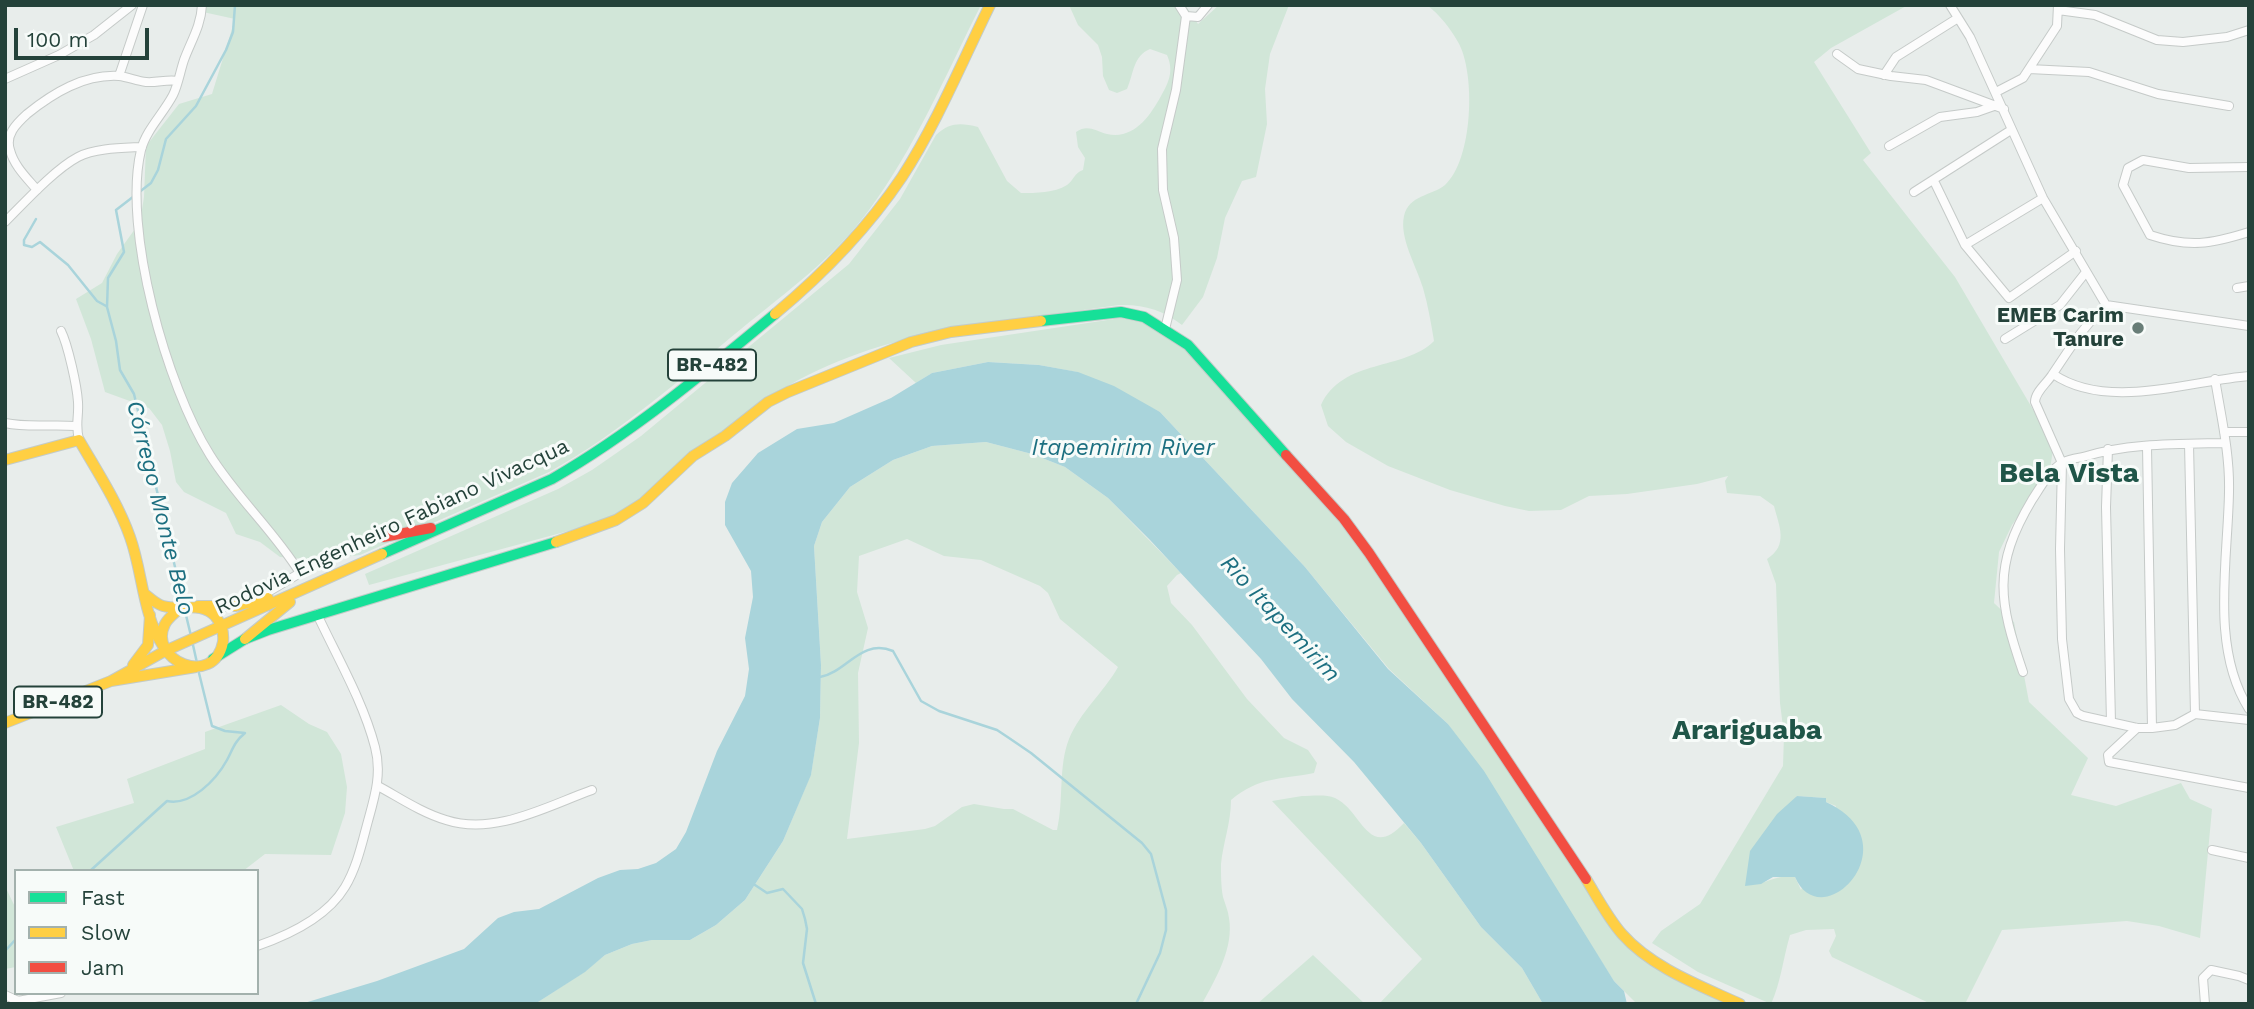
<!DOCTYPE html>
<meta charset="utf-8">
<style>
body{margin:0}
#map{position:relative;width:2254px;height:1009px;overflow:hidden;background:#e8edeb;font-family:"Work Sans",sans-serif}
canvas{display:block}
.frame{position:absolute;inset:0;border:7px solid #24423a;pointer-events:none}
.legend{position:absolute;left:14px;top:869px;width:245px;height:126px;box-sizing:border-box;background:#f7fbf9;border:2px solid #a3b1ad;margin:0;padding:9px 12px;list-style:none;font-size:21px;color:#24423a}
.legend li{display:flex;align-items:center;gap:14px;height:35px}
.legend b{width:35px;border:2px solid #a3b1ad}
.scale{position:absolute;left:14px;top:28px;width:135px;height:32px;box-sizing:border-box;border:4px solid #24423a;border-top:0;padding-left:9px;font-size:21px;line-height:24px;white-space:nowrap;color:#24423a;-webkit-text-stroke:5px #f7fbf9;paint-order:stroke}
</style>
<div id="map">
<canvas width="2254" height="1009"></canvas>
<div class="frame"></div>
<ul class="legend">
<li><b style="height:9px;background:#16e098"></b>Fast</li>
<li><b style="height:9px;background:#ffcf43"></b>Slow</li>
<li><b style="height:9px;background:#f24e42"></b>Jam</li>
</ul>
<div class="scale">100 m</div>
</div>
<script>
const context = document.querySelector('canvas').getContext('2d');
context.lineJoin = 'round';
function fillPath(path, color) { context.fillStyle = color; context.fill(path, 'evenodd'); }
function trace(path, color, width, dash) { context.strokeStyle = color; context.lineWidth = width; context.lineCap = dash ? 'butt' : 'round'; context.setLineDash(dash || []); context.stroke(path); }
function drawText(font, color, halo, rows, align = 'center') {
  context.font = font + ' "Work Sans",sans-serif'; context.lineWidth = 6; context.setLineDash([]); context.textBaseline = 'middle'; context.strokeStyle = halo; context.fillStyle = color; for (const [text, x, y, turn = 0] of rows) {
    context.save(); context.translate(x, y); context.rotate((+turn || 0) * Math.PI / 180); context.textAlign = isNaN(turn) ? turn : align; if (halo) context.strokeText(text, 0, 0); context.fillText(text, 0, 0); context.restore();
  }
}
fillPath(new Path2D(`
 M202,5H981C946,74 915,148 869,210C834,258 786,292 741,329C679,380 620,433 549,472L360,555L320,560L280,557L260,542L236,534L226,513L184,492L176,482L170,451L162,425L149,408L105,392L91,339L76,299L102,283L117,254L140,222L144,197L146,146L179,104L212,94L235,19L203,12Z
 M1069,5H1185L1198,24L1219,5H1289L1270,54L1265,89L1267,124L1256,177L1242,181L1225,218L1217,258L1203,297L1182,325C1163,310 1143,304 1119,305C1005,322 880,328 780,391C726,425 682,473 628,508C618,515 605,519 594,524L369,585L365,574L558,489L592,470L641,436L849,264L900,199L936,135C950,122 961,123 978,127L1007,181L1021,193C1036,193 1054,193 1067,185C1074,180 1074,173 1083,170L1085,158L1078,147L1076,132C1088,124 1095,131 1107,134C1134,140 1150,116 1161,96C1169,82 1174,71 1167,55L1150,49C1133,56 1134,73 1127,89L1117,93L1109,90L1103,76L1102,57L1098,45L1078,25Z
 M1427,5H1908L1831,48L1814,62L1871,153L1863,160L1955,277L2048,435L2053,450L2050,469L2012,525L1999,552L1994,603L2014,622L2029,702L2088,758L2071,795L2116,806L2181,783L2190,799L2212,809L2200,938L2159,926L2127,921L2002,930L1965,1004H1931L1832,957L1829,951L1836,936L1834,929L1806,930L1790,935C1783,959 1781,982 1771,1004L1698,972L1652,943L1661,931L1700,904L1783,766L1784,735L1780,703L1776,584L1767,559C1789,545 1779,526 1774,506L1760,496L1727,493L1725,481L1728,476L1697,484L1627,494L1589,496L1561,510L1529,511L1505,506L1450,490L1388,466L1346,442L1328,426L1321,405C1343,358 1404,371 1434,341C1431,323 1428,305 1423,288C1417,267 1399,238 1404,216C1409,195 1431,196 1445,185C1473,160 1476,73 1458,42C1450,28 1440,15 1427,5ZM1797,796L1826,798V802L1836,806L1801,890L1795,877C1774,874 1769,884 1750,884Z
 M1121,318L1137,319L1172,335L1354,539L1628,940L1736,1004H1637L1614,981L1448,724L1389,669L1305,567L1160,412L1077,372L1039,365L988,362L932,373L916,383L889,358L941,345Z
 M986,442L1032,454L1065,467L1108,498L1181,573L1177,575L1167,586L1171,603L1192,625L1247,699L1284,738L1308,750L1317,763L1314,773C1279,780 1260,776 1231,800C1231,823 1223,843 1221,864C1221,874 1221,887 1223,897C1225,904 1228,910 1229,918C1234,948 1216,978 1202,1004H535L584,972L605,955L632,944L652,940H690L716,925L745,900L783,841L811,774L820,718L821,665L814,546L822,522L850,487L893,460L932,446ZM907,539L944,556L981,560L1040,586L1048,593L1060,619L1118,667C1104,692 1080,712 1069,739C1058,767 1064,800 1057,830H1053L1013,809H1004L974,804L962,807L935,826L925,829L847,839L859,743L858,673L868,628L857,592L859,556Z
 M281,705L309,724L327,732L341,754L347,787L345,813L331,855L265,854L243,871H74L56,827L134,803L127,779L205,749V732Z
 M1302,796C1312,796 1326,794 1335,798C1362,810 1368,862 1404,823L1421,843L1481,927L1522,968L1543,1004H1379L1422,959L1272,801Z
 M5,886L16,909V967L5,969Z
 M1313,955L1365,1004H1257Z`), '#d1e6d8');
fillPath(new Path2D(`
 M988,362L1039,365L1078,372L1114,386L1160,412L1305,567L1388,669L1448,724L1484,771L1614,981L1624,991L1627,1004H1543L1522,968L1481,927L1421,843L1354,762L1292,699L1261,659L1150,540L1108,498L1065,467L1032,454L986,442L932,446L893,460L850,487L822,522L814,546L821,665L820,718L811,775L783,841L745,900L716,925L690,940H652L632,944L605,955L585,972L535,1004H301L377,981L464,949L498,918L514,912L539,909L598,878L620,870L638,869L656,863L676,849L686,832L717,751L745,696L749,669L745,638L753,597L751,571L725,525V502L732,483L758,453L797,429L834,423L891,398L932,373Z
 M1797,796L1826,798V802C1914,842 1822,939 1795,877H1773L1761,884L1745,886L1750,851L1777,814Z`), '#a9d4db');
trace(new Path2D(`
 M36,219L24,240V245L32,247L40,242L68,265L97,301L106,306
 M184,605L134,394L120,370L116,341L107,307L108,278L124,252L116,210L151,183L158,170L166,139L196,106L226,50L233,32L235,5
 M185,611L191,636
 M193,645L197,663
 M820,677C847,672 861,638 893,651L921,701L939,711L997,730L1009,738L1031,753L1142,843L1151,854L1166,910V930L1160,953L1136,1004
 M90,871L167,801C191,806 216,780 227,760C233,749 234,742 245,733L225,731L212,726L199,673
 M755,885L767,893L783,889L802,909L805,919L807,929L803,963L816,1004
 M5,951L16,939`), '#a9d4db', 2.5);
const street = new Path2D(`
 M202,5C201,26 191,41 184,60C180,72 178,85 173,95C163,114 146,130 141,150C122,229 167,387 210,455C236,497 274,531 300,573L263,595
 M1179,5L1186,16L1198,17L1208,5
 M1950,5L1970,37L2043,198L2106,305L2249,326
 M2058,10L2095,15L2157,40L2183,42L2227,37L2249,30
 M1837,54L1858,69L1891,76L1926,80L2004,109
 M2029,69L2089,72L2158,94L2229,106
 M1884,75L1896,57L1958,18
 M119,76L143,5
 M5,79L59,55L94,35L132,5
 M1996,92L2023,78L2057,26L2058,5
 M1889,146L1940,117L1977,112L1994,106
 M2249,167L2189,168L2143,160L2128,168L2123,185L2150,235C2189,248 2211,244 2249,232
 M1934,181L1965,245L2009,298L2076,251
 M37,190C27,178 14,166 10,150C5,135 16,124 27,114C53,93 84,74 119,76C128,77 137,81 146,82C157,83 167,79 178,81
 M1914,192L2011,130
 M5,222C24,203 55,169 78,157C95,148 123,148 142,147
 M1965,245L2043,198
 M2237,288L2249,286
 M2106,305C2081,329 2071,347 2052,375C2047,383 2035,392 2035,402L2062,463L2060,549L2062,639L2069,699L2077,713L2083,716L2137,728H2152L2175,725L2195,714L2249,720
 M1165,329L1177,280L1174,238L1163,190L1162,149L1176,90L1186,16
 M61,331C68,345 77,386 78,402C79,418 75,423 79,440
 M2005,339L2060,305L2086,272
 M2053,374C2107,411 2189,381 2249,376
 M2215,379C2221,416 2230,454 2229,492C2228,560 2210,648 2249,709
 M5,423C29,428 51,424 75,426
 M2224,432H2249
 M2189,444L2195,714
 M2147,447L2152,728
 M2108,449L2106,507L2111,722
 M2023,672C1999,602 1992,567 2032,500C2040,488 2049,471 2062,463C2068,459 2077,458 2083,457C2128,443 2178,444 2225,443
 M2137,728L2108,755L2109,762L2249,788
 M378,786C400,798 422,813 446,820C495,836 547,806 592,790
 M2212,850L2249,858
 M257,946C289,935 327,917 345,887C357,867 362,843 368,821C375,796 382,773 375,747C363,701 337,657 317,614
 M5,995L18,1001L61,993
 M2205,1004L2203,978L2211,970L2239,976L2249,980`);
const fast = new Path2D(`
 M1041,321L1121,312L1144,317L1188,345L1286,455
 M382,554L552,479C632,433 704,373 775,314
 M213,659L245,639L268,630L556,542`);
const slow = new Path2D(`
 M775,314C823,274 867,229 902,177C937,123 962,62 990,5
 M5,460L79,440C97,471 118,503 130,537C143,573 142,613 163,646
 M556,542L616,520L643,503L693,456L725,436L768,402L788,392L911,342L951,332L1041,321
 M145,594C151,599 156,604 163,606C181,611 201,601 215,616C221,623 224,633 223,642C214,689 147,660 165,624C168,618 175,613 180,608
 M198,606H236L268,598
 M245,639L290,602
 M133,665L148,645L150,615
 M111,681L165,651L382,554
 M5,723L111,681L196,667
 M1586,879C1597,897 1608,918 1622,934C1652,968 1701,986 1740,1004`);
const jam = new Path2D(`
 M1286,455L1344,519L1369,553L1586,879
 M383,537L431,528`);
trace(street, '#c5cac8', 10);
trace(fast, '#c3cbc8', 12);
trace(slow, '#c3cbc8', 12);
trace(jam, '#c3cbc8', 12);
trace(street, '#fcfcfc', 8);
trace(fast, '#16e098', 10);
trace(slow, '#ffcf43', 10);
trace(jam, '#f24e42', 10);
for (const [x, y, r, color] of [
 [2138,328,7,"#697e78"]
]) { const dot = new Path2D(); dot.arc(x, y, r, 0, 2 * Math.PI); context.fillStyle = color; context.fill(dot); trace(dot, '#f7fbf9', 2.5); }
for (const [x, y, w] of [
 [712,365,88],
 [58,702,88]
]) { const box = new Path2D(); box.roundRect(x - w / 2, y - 15.5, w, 31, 5); context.fillStyle = '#f7fbf9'; context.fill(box); trace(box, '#24423a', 2); }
drawText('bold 19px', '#24423a', null, [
 ["BR-482",712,365],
 ["BR-482",58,702]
]);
drawText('bold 21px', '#24423a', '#f7fbf9', [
 ["EMEB Carim",2124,316],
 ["Tanure",2124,340]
], 'right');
drawText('21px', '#24423a', '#f7fbf9', [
 ["Rodovia Engenheiro Fabiano Vivacqua",392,527,-25]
]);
drawText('italic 23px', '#1c6f80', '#f7fbf9', [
 ["Itapemirim River",1123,448],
 ["Córrego Monte Belo",160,508,76],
 ["Rio Itapemirim",1280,619,47]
]);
drawText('bold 28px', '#1f5548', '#f7fbf9', [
 ["Bela Vista",2069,474],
 ["Arariguaba",1747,731]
]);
</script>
